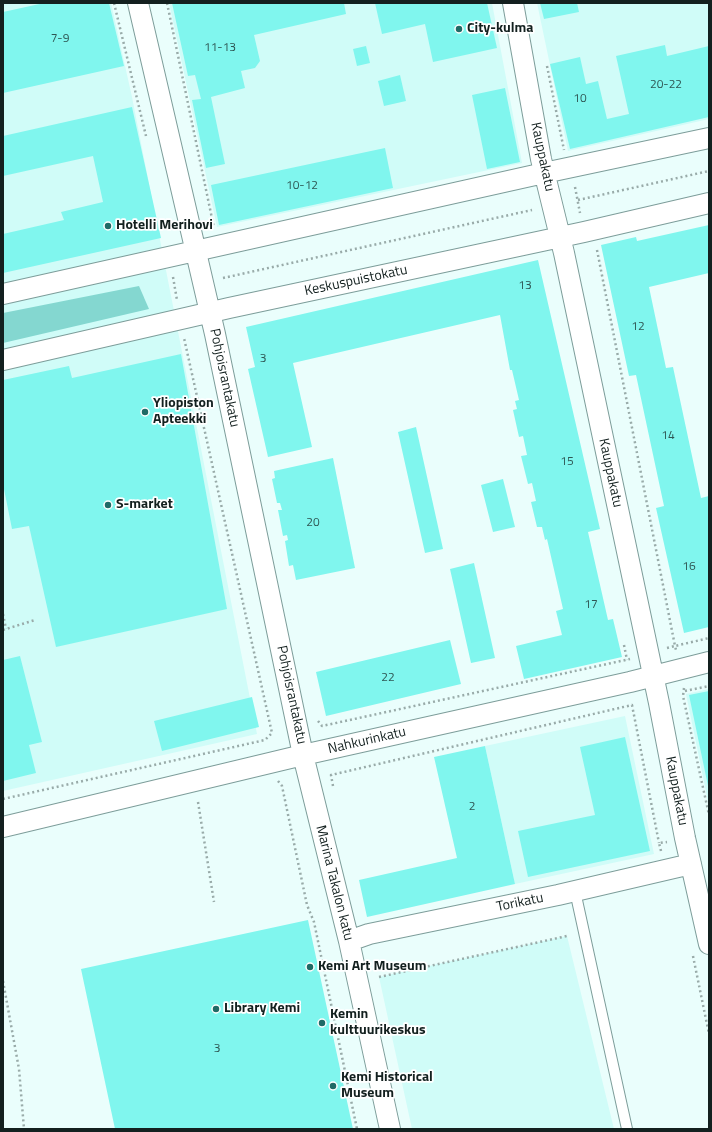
<!DOCTYPE html>
<style>
body{margin:0}
#map{position:relative;width:712px;height:1132px;overflow:hidden;background:#eafefc;font-family:"Titillium Web",sans-serif}
canvas{display:block}
.frame{position:absolute;inset:0;border:4px solid #13201f;pointer-events:none}
</style>
<div id="map">
<canvas width="712" height="1132"></canvas>
<div class="frame"></div>
</div>
<script>
const context = document.querySelector('canvas').getContext('2d');
context.lineJoin = 'round';
function fillPath(path, color) { context.fillStyle = color; context.fill(path, 'evenodd'); }
function trace(path, color, width, dash) { context.strokeStyle = color; context.lineWidth = width; context.lineCap = dash ? 'butt' : 'round'; context.setLineDash(dash || []); context.stroke(path); }
function drawText(font, color, halo, rows, align = 'center') {
  context.font = font + ' "Titillium Web",sans-serif'; context.lineWidth = 3.5; context.setLineDash([]); context.textBaseline = 'middle'; context.strokeStyle = halo; context.fillStyle = color; for (const [text, x, y, turn = 0] of rows) {
    context.save(); context.translate(x, y); context.rotate((+turn || 0) * Math.PI / 180); context.textAlign = isNaN(turn) ? turn : align; if (halo) context.strokeText(text, 0, 0); context.fillText(text, 0, 0); context.restore();
  }
}
fillPath(new Path2D(`
 M3,3H111L132,97L257,734L3,791Z
 M169,3H492L522,163L217,227Z
 M537,3H709V119L568,151Z
 M709,689V806L686,694Z
 M625,716L654,854L515,884L485,746Z
 M567,936L614,1129H412L379,977Z`), '#d0fcf8');
fillPath(new Path2D(`
 M139,286L149,309L3,343V313Z`), '#84d7d0');
fillPath(new Path2D(`
 M44,3H109L124,66L3,93V12Z
 M172,3H344L346,14L254,35L260,61L255,68L241,71L245,88L211,97L225,164L206,168L192,100L201,99L195,75L188,76Z
 M375,3H487L497,48L433,62L425,24L382,34Z
 M540,3H577L579,12L544,19Z
 M665,45L667,56L709,46V117L570,149L550,64L580,57L586,84L598,81L607,119L629,114L616,56Z
 M366,46L370,63L357,66L353,49Z
 M400,75L406,101L384,106L378,81Z
 M505,88L520,162L487,169L472,95Z
 M132,107L161,238L3,273V234L64,220L61,212L103,202L93,156L3,176V136Z
 M385,148L393,188L219,225L211,185Z
 M709,225V273L649,287L666,368L673,367L701,498L709,496V627L684,633L656,508L664,506L636,375L629,376L601,245L636,237L637,241Z
 M538,260L600,529L588,532L608,620L613,619L622,657L524,679L516,646L562,635L556,611L563,609L547,539L545,540L542,527H537L531,502L536,501L532,483L528,484L521,456L527,455L523,436L519,437L513,410L517,409L515,401L519,400L512,370H510L500,315L293,363L312,447L268,457L248,369L255,367L246,327Z
 M181,354L227,609L56,647L29,526L12,529L3,484V380L69,366L72,378Z
 M416,427L443,549L425,553L398,432Z
 M333,458L355,568L296,580L293,565L289,566L285,541L288,540L287,535L283,536L278,510H282L280,503H277L272,479L275,478L274,471Z
 M503,479L515,527L493,532L481,485Z
 M474,563L495,658L471,663L450,569Z
 M450,640L461,684L326,716L316,672Z
 M20,656L42,742L29,745L36,773L3,781V660Z
 M709,691V786H708L689,695Z
 M252,697L259,727L162,751L154,721Z
 M625,737L650,851L528,877L518,831L595,815L580,747Z
 M485,746L515,884L367,917L359,880L457,858L434,757Z
 M308,920L353,1129H115L81,969Z`), '#80f6ee');
const lane = new Path2D(`
 M575,891L627,1129`);
const street = new Path2D(`
 M138,3L215,334L303,755L349,941L390,1129
 M513,3L541,159L564,253L659,703L685,838L709,944
 M3,294L544,173L709,138
 M3,360L229,308L584,232L709,203
 M3,827L303,755L630,682L709,662
 M349,941L369,934L558,895L691,864`);
trace(lane, '#7d9d9a', 12);
trace(street, '#7d9d9a', 22);
trace(new Path2D(`
 M114,3L146,136
 M167,3L214,228
 M547,66L564,150
 M575,187L580,213
 M578,200L709,171
 M597,250L675,646L709,638
 M173,277L177,300
 M223,278L532,210
 M3,614L6,629
 M3,630L35,620
 M624,645L627,660
 M667,648L675,646L676,650
 M684,688L683,696L709,815
 M685,691L709,686
 M318,721L322,726L630,659
 M278,781L282,786L307,905L314,922L357,1129
 M333,786L331,775L632,705L659,843
 M3,799L265,740L272,733L184,338
 M198,802L214,902
 M661,851L659,843L667,842
 M693,956L709,1034
 M379,977L567,936
 M3,981L19,1069L24,1129
 M334,1018L345,1016`), '#99aba9', 2.5, [2, 3]);
trace(lane, '#fff', 10);
trace(street, '#fff', 20);
for (const [x, y, r, color] of [
 [459,29,4,"#1f6a66"],
 [108,226,4,"#1f6a66"],
 [145,412,4,"#1f6a66"],
 [108,505,4,"#1f6a66"],
 [310,967,4,"#1f6a66"],
 [216,1009,4,"#1f6a66"],
 [322,1023,4,"#1f6a66"],
 [333,1086,4,"#1f6a66"]
]) { const dot = new Path2D(); dot.arc(x, y, r, 0, 2 * Math.PI); context.fillStyle = color; context.fill(dot); trace(dot, '#fff', 1.5); }
drawText('12px', '#2e5653', null, [
 ["7-9",60,39],
 ["11-13",220,48],
 ["20-22",666,85],
 ["10",580,99],
 ["10-12",302,186],
 ["13",525,286],
 ["12",638,327],
 ["3",263,359],
 ["14",668,436],
 ["15",567,462],
 ["20",313,523],
 ["16",689,567],
 ["17",591,605],
 ["22",388,678],
 ["2",472,807],
 ["3",217,1049]
]);
drawText('bold 14px', '#13201f', '#fff', [
 ["City-kulma",467,29],
 ["Hotelli Merihovi",116,226],
 ["Yliopiston",153,404],
 ["Apteekki",153,420],
 ["S-market",116,505],
 ["Kemi Art Museum",318,967],
 ["Library Kemi",224,1009],
 ["Kemin",330,1015],
 ["kulttuurikeskus",330,1031],
 ["Kemi Historical",341,1078],
 ["Museum",341,1094]
], 'left');
drawText('14px', '#13201f', '#fff', [
 ["Kauppakatu",542,157,78],
 ["Keskuspuistokatu",356,281,-12],
 ["Pohjoisrantakatu",224,378,78],
 ["Kauppakatu",610,473,78],
 ["Pohjoisrantakatu",291,695,78],
 ["Nahkurinkatu",367,741,-13],
 ["Kauppakatu",676,791,79],
 ["Marina Takalon katu",334,883,76],
 ["Torikatu",520,903,-12]
]);
</script>
